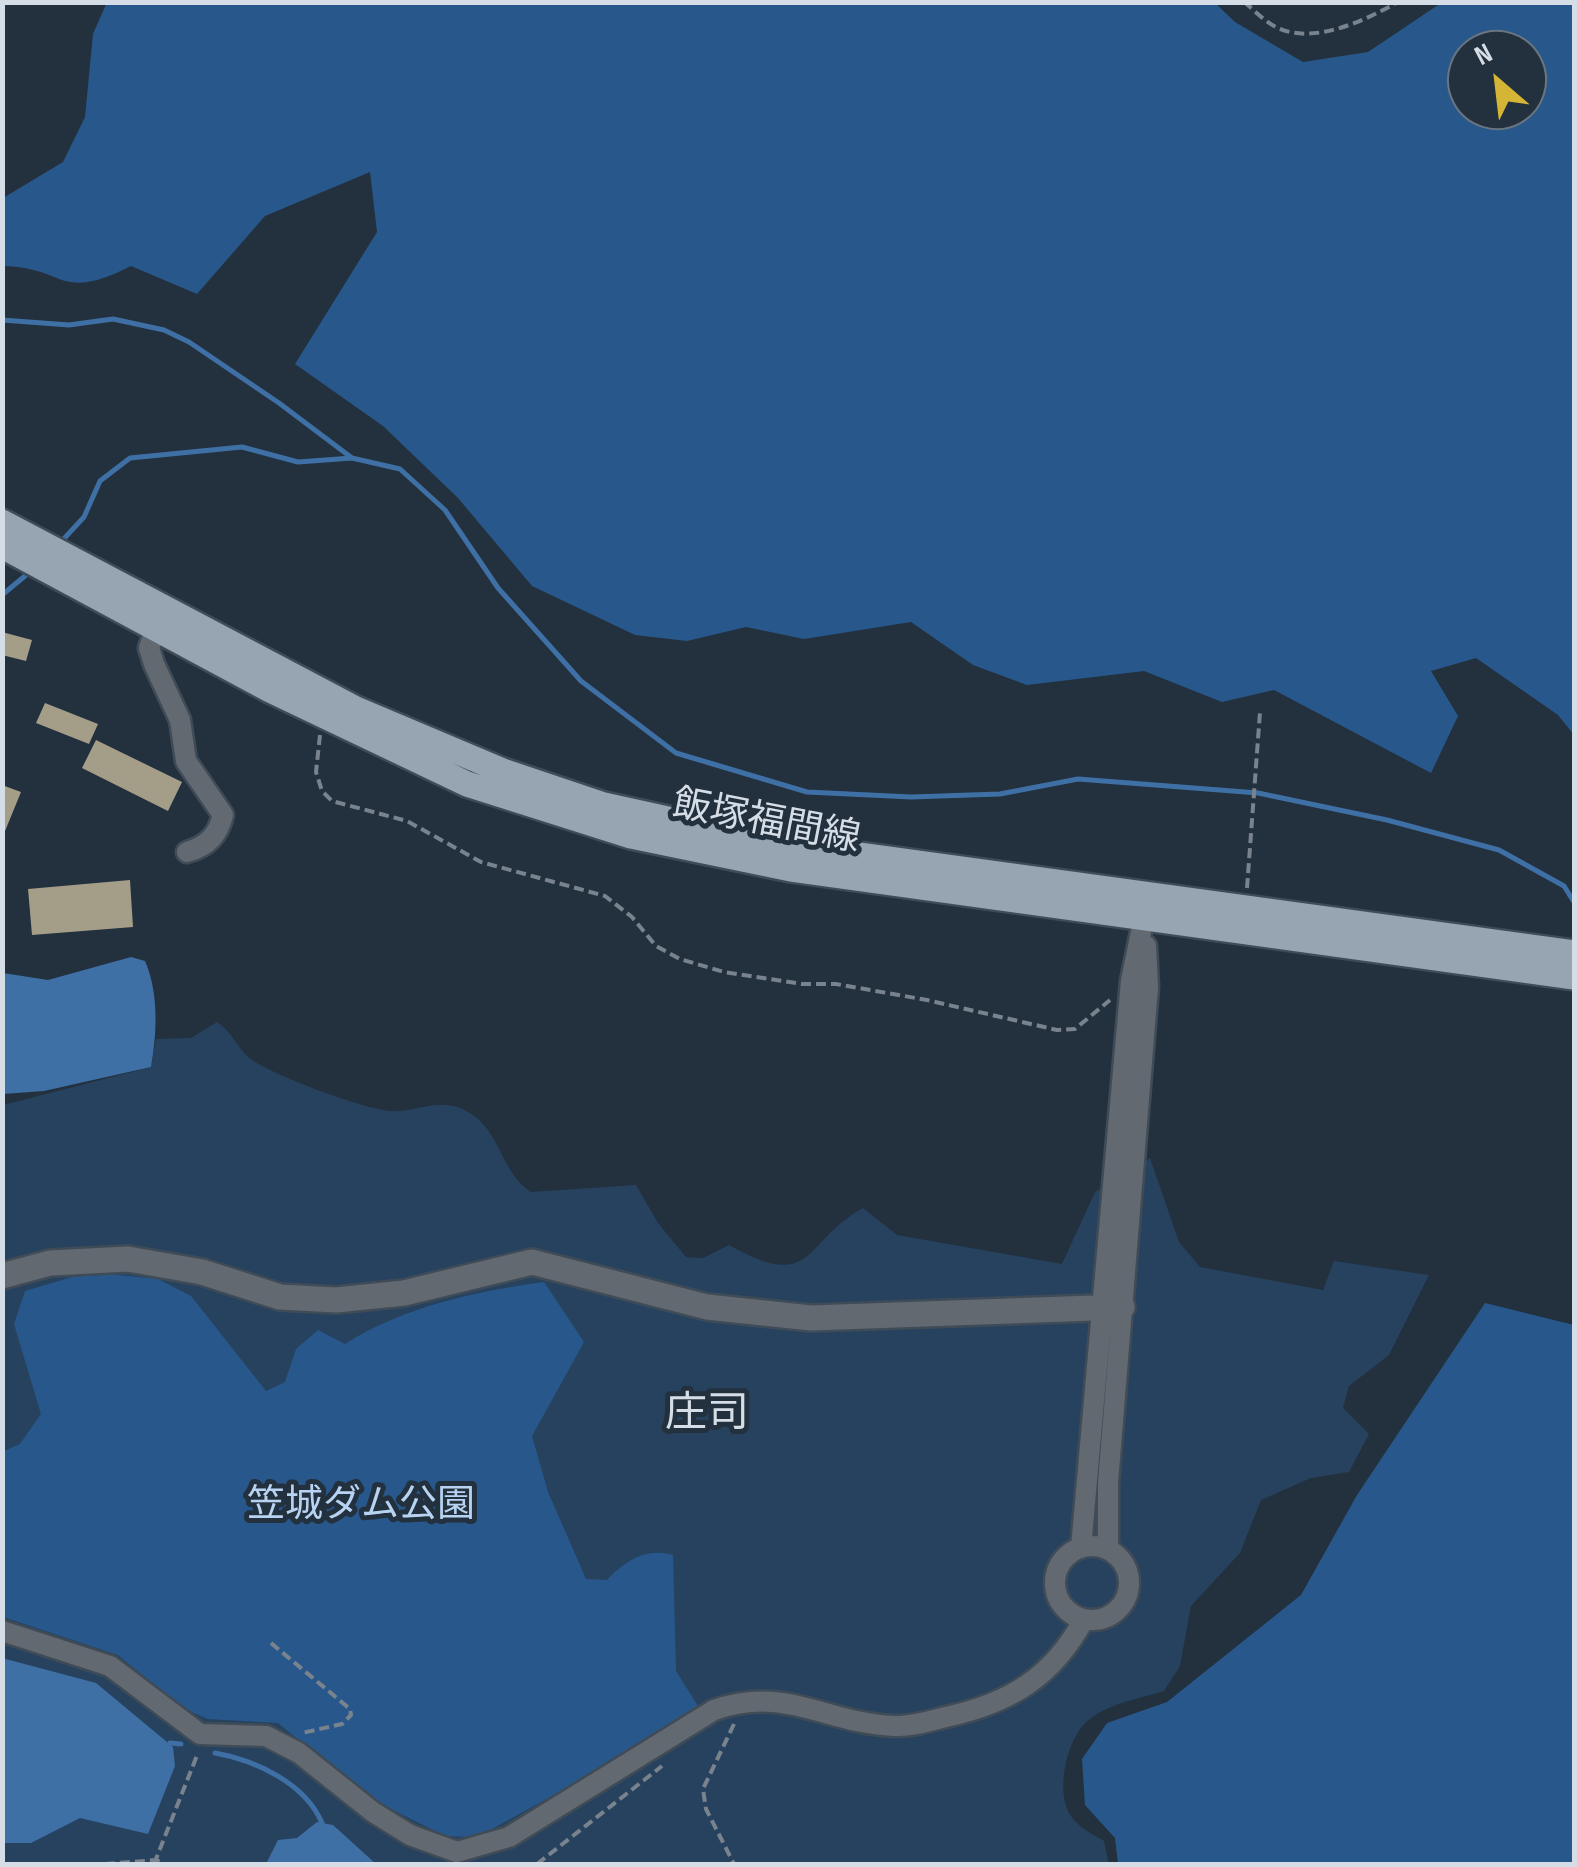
<!DOCTYPE html>
<meta charset="utf-8">
<style>
body{margin:0}
#map{position:relative;width:1577px;height:1867px;overflow:hidden;background:#23303d;font-family:"Sofia Sans Condensed",sans-serif}
canvas{display:block}
.frame{position:absolute;inset:0;border:5px solid #d5dde6;pointer-events:none}
.north{position:absolute;left:1447px;top:30px;width:100px;height:100px;box-sizing:border-box;background:#23303d;border:2px solid #6a7581;border-radius:50%;rotate:332deg;font-size:28px;font-weight:700;line-height:40px;text-align:center;color:#d5dde6}
.north::after{content:'';display:block;margin:auto;width:35px;height:45px;background:#d4b535;clip-path:polygon(50% 0,100% 100%,50% 72%,0 100%)}
</style>
<div id="map">
<canvas width="1577" height="1867"></canvas>
<div class="frame"></div>
<div class="north">N</div>
</div>
<script>
const context = document.querySelector('canvas').getContext('2d');
context.lineJoin = 'round';
function fillPath(path, color) { context.fillStyle = color; context.fill(path, 'evenodd'); }
function trace(path, color, width, dash) { context.strokeStyle = color; context.lineWidth = width; context.lineCap = dash ? 'butt' : 'round'; context.setLineDash(dash || []); context.stroke(path); }
function drawText(font, color, halo, rows, align = 'center') {
  context.font = font + ' "Sofia Sans Condensed","Noto Sans JP",sans-serif'; context.lineWidth = 10; context.setLineDash([]); context.textBaseline = 'middle'; context.strokeStyle = halo; context.fillStyle = color; for (const [text, x, y, turn = 0] of rows) {
    context.save(); context.translate(x, y); context.rotate((+turn || 0) * Math.PI / 180); context.textAlign = isNaN(turn) ? turn : align; if (halo) context.strokeText(text, 0, 0); context.fillText(text, 0, 0); context.restore();
  }
}
fillPath(new Path2D(`
 M217,1022C231,1031 236,1045 247,1056C265,1073 364,1109 390,1111C420,1113 445,1091 478,1119C501,1139 504,1175 531,1192L636,1185L658,1223L686,1257L703,1258L729,1245C816,1294 802,1241 863,1208L897,1235L1062,1264L1095,1192L1150,1158L1179,1242L1200,1267L1323,1290L1334,1261L1429,1275L1389,1355L1349,1386L1343,1408L1369,1434L1349,1472L1311,1478L1261,1500L1240,1553L1191,1606L1180,1666L1164,1691C1140,1699 1113,1702 1091,1718C1068,1734 1056,1785 1068,1811C1075,1826 1091,1833 1104,1841L1109,1864H3V1105L151,1067L156,1039L191,1038Z`), '#27425e');
fillPath(new Path2D(`
 M107,2L1215,3L1235,22L1303,62L1368,52L1441,3H1574V735L1558,715L1476,658L1431,671L1458,716L1431,773L1274,690L1222,702L1144,671L1027,685L973,665L911,622L804,639L746,627L687,641L635,635L532,586L458,498L383,426L295,364L377,232L370,172L265,216L197,294L131,266C58,303 66,267 3,266V198L63,162L85,117L93,34ZM1467,50H1527V110H1467Z
 M108,1274L158,1279L191,1296L266,1391L285,1382L296,1349L318,1330L345,1344C403,1307 477,1291 544,1282L584,1342L532,1436L548,1492L586,1579L607,1580C625,1561 646,1547 673,1555L676,1671L698,1706L603,1768L492,1829L468,1837L445,1836L369,1798L278,1723L208,1719L184,1709L118,1655L3,1617L2,1452L20,1444L41,1414L14,1324L25,1291L72,1277Z
 M1485,1303L1574,1325V1864H1118L1115,1838L1085,1805L1082,1759L1107,1723L1167,1702L1301,1595L1357,1495Z`), '#28588b');
fillPath(new Path2D(`
 M131,957L145,961C159,993 157,1034 151,1067L44,1091L3,1094V973L48,980Z
 M2,1658L96,1683L173,1747L175,1766L148,1834L80,1818L31,1843H3Z
 M317,1822L333,1825L376,1864H266L278,1840L297,1838Z`), '#3f70a5');
trace(new Path2D(`
 M2,320L69,325L113,319L164,330L189,342L279,403L352,458
 M60,543L84,517L100,481L130,458L242,447L298,462L352,458L400,469L445,510L498,588L581,681L676,753L807,792L911,797L1000,794L1078,779L1258,793L1387,820L1499,850L1564,886L1574,902
 M2,595L31,571
 M170,1743L181,1744
 M215,1753C255,1760 305,1783 322,1823`), '#3f70a5', 5);
fillPath(new Path2D(`
 M2,632L32,640L26,661L2,655Z
 M45,703L98,724L89,744L36,723Z
 M96,740L182,782L168,811L82,768Z
 M2,785L21,792L3,836H2Z
 M130,880L133,927L32,935L28,889Z`), '#a49e89');
const minor = new Path2D(`
 M160,615L149,648L154,664L180,720L186,761L223,815C218,835 208,846 187,852
 M1055 1583a37 37 0 1 1 74 0a37 37 0 1 1-74 0Z
 M1081,1548L1131,981L1146,907
 M1108,1550V1483L1148,987L1146,946
 M2,1631L110,1666L200,1734L266,1736L299,1753L373,1812L410,1835L457,1852L509,1837L714,1710C786,1685 825,1723 894,1726C911,1727 930,1721 946,1717C1010,1703 1053,1677 1084,1619`);
const tertiary = new Path2D(`
 M2,1276L50,1263L128,1259L202,1272L280,1297L336,1300L404,1293L532,1262L707,1307L811,1318L1122,1307`);
const primary = new Path2D(`
 M2,522L356,709L503,771L604,805L786,845L1574,953
 M2,546L270,690L467,784L631,836L791,869L1574,977`);
trace(minor, '#3f4c58', 25);
trace(tertiary, '#3f4c58', 30);
trace(primary, '#3f4c58', 30);
trace(new Path2D(`
 M1244,2C1254,10 1264,21 1276,27C1312,46 1366,20 1398,2
 M320,735L316,772L322,791L332,801L407,821L481,862L605,896L632,917L656,946L680,959L724,972L802,984H836L927,1000L1057,1030L1075,1029L1110,1000
 M1247,888L1260,712
 M271,1643L350,1709L351,1715L342,1724L302,1733
 M734,1724L703,1789L706,1809L734,1864
 M105,1864L156,1860L165,1864
 M154,1864L198,1753
 M537,1864L662,1766`), '#79838e', 4, [10, 5]);
trace(minor, '#636971', 20);
trace(tertiary, '#636971', 25);
trace(primary, '#97a4b2', 25);
drawText('38px', '#d5dde6', '#23303d', [
 ["飯塚福間線",766,823,11]
]);
drawText('38px', '#b8d3f2', '#23303d', [
 ["笠城ダム公園",361,1506]
]);
drawText('42px', '#d5dde6', '#23303d', [
 ["庄司",707,1415]
]);
</script>
